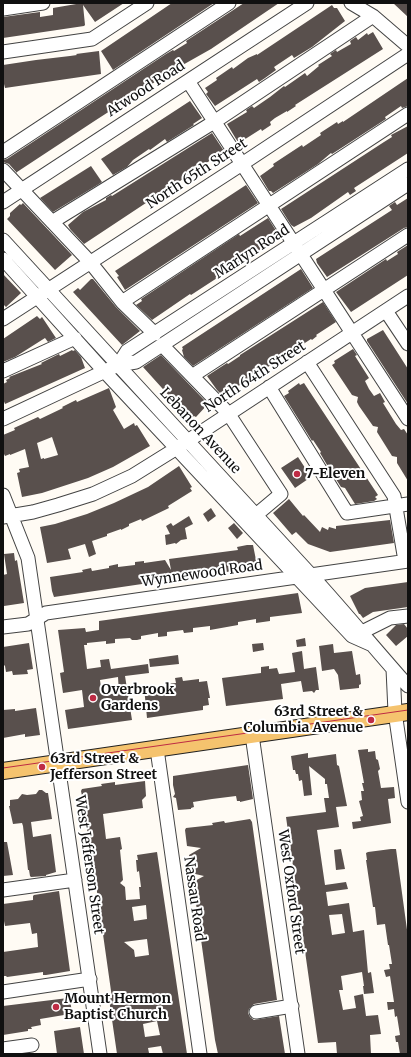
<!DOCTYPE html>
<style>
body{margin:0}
#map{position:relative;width:411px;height:1057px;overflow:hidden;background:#fffbf4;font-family:Merriweather,serif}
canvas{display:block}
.frame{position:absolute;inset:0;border:4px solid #101010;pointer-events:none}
</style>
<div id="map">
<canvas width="411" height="1057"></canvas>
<div class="frame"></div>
</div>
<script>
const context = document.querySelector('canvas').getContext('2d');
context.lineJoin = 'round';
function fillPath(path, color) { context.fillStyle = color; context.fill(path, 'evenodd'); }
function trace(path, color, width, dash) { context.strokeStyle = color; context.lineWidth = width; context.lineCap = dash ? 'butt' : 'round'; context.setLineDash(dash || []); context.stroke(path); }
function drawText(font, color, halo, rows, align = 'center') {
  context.font = font + ' Merriweather,serif'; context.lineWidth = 4; context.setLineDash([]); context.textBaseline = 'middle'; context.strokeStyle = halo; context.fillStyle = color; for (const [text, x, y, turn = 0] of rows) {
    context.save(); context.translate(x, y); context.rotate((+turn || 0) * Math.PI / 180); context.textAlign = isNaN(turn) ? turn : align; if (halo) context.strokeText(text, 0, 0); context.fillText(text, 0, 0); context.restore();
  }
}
fillPath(new Path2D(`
 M82,3H124L95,22L83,5L85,25L84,26L3,38V17L40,12V17L53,15V8Z
 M172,3H214L113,70L101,51Z
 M244,3H279L211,49L172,71L96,120L17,172V173L9,164L3,162V160L7,159L166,54L173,50L174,51L187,43L186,41Z
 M393,3H408V17Z
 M332,5L334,8H337L345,21L312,47L294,58L292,55L274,67L276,70L265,78L259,82L257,79L215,106L206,94L208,92L205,88L217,80L216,78L232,67L233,69L248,58L257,54V55Z
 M373,32L383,49L295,105L296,106L287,112V111L275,118L270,122L271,125L262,131L261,129L239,143L236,139L227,124L247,112L246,110L252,106L254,108L270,97L284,86L285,87L305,73L307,76L319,66L318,65L332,56L330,54L336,50L337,52L351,44L350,41L356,37L358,40L367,33L368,35Z
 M99,51L101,74L5,88L3,80V65L36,60L70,56L77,55L76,54Z
 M408,78V106L402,108L401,106L385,117L386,119L332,154L331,153L318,164L273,193L271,191H269L260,176L274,166L273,164L302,145L303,147L321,135L320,133L337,122L338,124L343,121V122Z
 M190,101L202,118L193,124L194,125L167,142L165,139L150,150L149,149L133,160L127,167L113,175L101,159Z
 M408,126V153L354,188L356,191L350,195L348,192L311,218L294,227L291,225L281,209L384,142L392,137L391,135Z
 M212,133L224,151L180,181V183L172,189L171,187L164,191L84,244L70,229L68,225L83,212L106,200V198L111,195L112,196Z
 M91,166L102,182L99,184L53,212L40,198Z
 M246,185L258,203L125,290L117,277L119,276L115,271Z
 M408,198V227L404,228L327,277L317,263L316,259L392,210L389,206L395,202L397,205Z
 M23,203L72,255L55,270L7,219L10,216V213L20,204L21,205Z
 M268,218L280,237L191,295L190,294L152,320L136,305L142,301L141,299L239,234L240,236Z
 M408,245V275L351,312L336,292L386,259L387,261L398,254L397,252Z
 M301,269L313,288L193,366L184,357L182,350L183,349L182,347Z
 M3,274L21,293L6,307L3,304Z
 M91,279H93L116,307L140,331L122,345L73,292L78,288L80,290Z
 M323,302L336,322L316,335L317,336L312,340L311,339L223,396L217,390L207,376L227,363L228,364L240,356V355Z
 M37,316L40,319L42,317L56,338L48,342L45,338L15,357L3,362V339Z
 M383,330L408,369V404L367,341V339Z
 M353,349L357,355L355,356L369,378L365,381L369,389L374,396L380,393L385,402L383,403L396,424L401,430L404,429L408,435V481L397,463V457L392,456L377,432L378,427L373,426L359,406L357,402L358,397L352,395L332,365L335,363L334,361Z
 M72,350L73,351L75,350L81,357L85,368L5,404L3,399V384L7,382L6,380L10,378L9,377L42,364L41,363L59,354L60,356Z
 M161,355L208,404L196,417L194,416L190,419L143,367Z
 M299,383L300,385L304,383L378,495L375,497L377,499L374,501L355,504L345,488L341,487L330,470L320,453L321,452L313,440L312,441L284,396L289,393L288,391Z
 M109,388L116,407L113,410L124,429L134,423L135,426L137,425L150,446L113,467L88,478L42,493L22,497L17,473L20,472L19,469L29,467L25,449L10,455V454L5,456L3,452V435L15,430L14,428L38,417L40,419L63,408L62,407L76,400L77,402ZM52,437L58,455L44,459V458L41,459L37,443Z
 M298,457L311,477L295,488L281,468Z
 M179,466L192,487L190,488L192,491L168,506L169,508L142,521L141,519L129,524V526L121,530V529L107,534V536L92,541L96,554L89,557L85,544L68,549L71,559L47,563L40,527L55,524L87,514L114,503L148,487Z
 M289,499L303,516L304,515L320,532L322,527L328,530L329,527L336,529V526L390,520L394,543L330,552L308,544L296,532L292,535L273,513Z
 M211,508L216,516L208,522L203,514Z
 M189,516L193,524L185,528L187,539L181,540L176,544L175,543L166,545L165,535L170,534L166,526L171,523L173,526Z
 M234,523L243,533L237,539L228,528Z
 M247,545H253L257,565L254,566L255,567L221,573L203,575L54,597L52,591L50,577L83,572L82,570L91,568L92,571L109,568V566L118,564V567L135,565V562L144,561V563L165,560L171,570L169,559L238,550L237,547Z
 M14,553L15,561L17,560L24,603L4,606L3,575L7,574L4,554Z
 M408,582V607L373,612L363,618L360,614H359L350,596L365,588Z
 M298,593L302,613L270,617V621L256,623V619L238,622V625L210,630V626L193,628V632L184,633L183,630L167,632V636L158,637V633L141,636V639L137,640H132L130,638L115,639V643L106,644V641L87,643V645H84L87,669L101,667L100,660L109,659L111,669L148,664L149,673L125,676L132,720L68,729L65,710L84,707L82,690L63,693L60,673L64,672L58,630L85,628L86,632L99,630V621ZM118,677L119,693L102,695L100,680Z
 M404,624L408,629V636L396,646L386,635L396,625Z
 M305,638L306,646L297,647L296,640Z
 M29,643L33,669L27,670L28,674L13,675L12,671L6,672L5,666L3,664V647Z
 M263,643L264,650L253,652L252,644Z
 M333,644L334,653L352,651L356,675L360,674L361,684L359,685V688L340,690L338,675L334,669L322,671L319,646Z
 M302,651L304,669L316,667L319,690H316L314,693L312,691L303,692L301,681L281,684L283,699L226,706L222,678L261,673V667L269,666V669L277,668L279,674L295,672L292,653Z
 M178,655L179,664L150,667L149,659Z
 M182,677L183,681L199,679V682L207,681L210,698H208L209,705L203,706V710L147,718L144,687L151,686L152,688L167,686V684L176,683L175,678Z
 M36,708L40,735L25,737V734L3,738V710L15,709V711Z
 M368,749V752L375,751L376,759L378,760L380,769L378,771L381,788L394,787L395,798L388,799L391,823L353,829L352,822L361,821L360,817L363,816L359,801L362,800L361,791H364L362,783H364L358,750Z
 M308,753V758L336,754L337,765L339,766L347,806L336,807L339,827L317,830L325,885L346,882L348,889L326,892L328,906L349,903L353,932L364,930L368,973L371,972L374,993L364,994L363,986H364L362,972L341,976L343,990H339L343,1010L356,1008L354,996L363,994L366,1016L378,1015L381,1034L370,1035L371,1054H337L336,1042L318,1043L286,817L326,812L324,798H329L327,784H325V779L309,766L312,795L304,796L302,780L299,781L298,774H296L295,770H293L291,756ZM342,914L345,933L332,935L329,915Z
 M248,765L253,799L240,802V801H237L236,796L212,799L193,802L194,807L191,808V809L178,810L176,798L173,797L175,794L173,785V776Z
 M145,781L146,796L142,800L143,808L103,814L106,839L120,837L122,849L120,850L123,880L120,883L125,887L126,900L140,899L139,887H141L139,871L137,872L136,860H138L137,855L157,852L187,1054H163L161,1046L148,1048L149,1053L147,1054H117L109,999L112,998L89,835H88L87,829H86L81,796H82L81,791L82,789L102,786L101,784L115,782V785ZM146,905L147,919L134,921L132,907ZM147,939L149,955L135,957L134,950L124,942ZM157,1021L160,1035L145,1037L143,1024Z
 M39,790H42L46,793H48L52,819L31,822L33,837L51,834L56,872L46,875V876L31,877L30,876L29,870H28L23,826L22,823L13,824L9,806H10V800L18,799L22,794L27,795L36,794Z
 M250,819L252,822L277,1000L254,1004L249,1009L248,1013L250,1017L254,1020L279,1016L285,1054H243V1053L218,1054L215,1040L193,882L204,876L191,873L189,855L201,848L187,846L185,830L186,828L213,825L212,823L224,821L225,823Z
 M3,842H7L13,875L3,876Z
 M341,849L345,869L336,870L334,850Z
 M391,849H396L408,937V1054H400L398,1042H396L395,1036L400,1035L397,1016L395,1017L394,1009L388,1010L387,1002H394L390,976L386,977L384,970L390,969L389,964H392L389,945H388L385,924L377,925L375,907H373L366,860H367L366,853L368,852Z
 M59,891L70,971L46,975H43V972L7,977L6,976H3V952L38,947L37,933L32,934L30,923L5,926L4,921H3V904L33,900V896L34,895Z
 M68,998V1000H70L72,1012H70V1014L40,1019L41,1025L31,1027L32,1029H28V1031L3,1035V1006Z
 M80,1027L84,1054H57L54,1031Z`), '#59504d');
const minor = new Path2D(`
 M351,3L373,16L408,46
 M3,9L43,3
 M3,52L92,39L147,3
 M188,81L408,419
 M3,152L229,3
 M3,170L90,262L122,302L155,334
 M3,202L307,3
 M52,222L214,122L373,16
 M3,240L311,575C344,611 375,649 408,686
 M3,259L104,371L352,636L370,644
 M122,302L408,114
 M386,311L408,344
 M3,319L242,164L408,54
 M162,345L228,413L281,494L256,515
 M307,362L394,496L405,561
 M118,365L127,351L408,169
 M3,371L75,338
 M192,376L408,235
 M269,387L347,513L408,504
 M3,419L118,365L136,362L408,184
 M3,495L28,558L100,1054
 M3,517L33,512L58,505L93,494L132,476L177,448L408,296
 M3,627L28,624L46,613L408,561
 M362,632L390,618L408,616
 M393,669L395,712L408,802
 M252,735L298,1054
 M157,749L200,1054
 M3,890L75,880
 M3,992L90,979
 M256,1012L292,1006
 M3,1049L32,1045`);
const major = new Path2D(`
 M3,771L408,712`);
trace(minor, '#434343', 15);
trace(major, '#212121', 18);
trace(minor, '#fff', 13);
trace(major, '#f5c36e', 16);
trace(new Path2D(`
 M3,768L408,710`), '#be2b44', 1);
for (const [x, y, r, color] of [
 [297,474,4,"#be2b44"],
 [93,698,4,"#be2b44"],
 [371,720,4,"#be2b44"],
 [42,767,4,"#be2b44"],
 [56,1007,4,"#be2b44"]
]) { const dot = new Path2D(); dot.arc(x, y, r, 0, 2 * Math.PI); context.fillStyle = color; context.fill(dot); trace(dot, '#fff', 1.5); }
drawText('14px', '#101010', '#fff', [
 ["Atwood Road",146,89,-33],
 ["North 65th Street",197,174,-33],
 ["Marlyn Road",252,252,-33],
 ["North 64th Street",255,377,-33],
 ["Lebanon Avenue",200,431,47],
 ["Wynnewood Road",202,574,-8],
 ["West Jefferson Street",89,865,82],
 ["West Oxford Street",291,892,82],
 ["Nassau Road",194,899,82]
]);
drawText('bold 14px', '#101010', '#fff', [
 ["7-Eleven",305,474],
 ["Overbrook",101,690],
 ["Gardens",101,706],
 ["63rd Street &",363,712,"right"],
 ["Columbia Avenue",363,728,"right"],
 ["63rd Street &",50,759],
 ["Jefferson Street",50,775],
 ["Mount Hermon",64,999],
 ["Baptist Church",64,1015]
], 'left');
</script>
